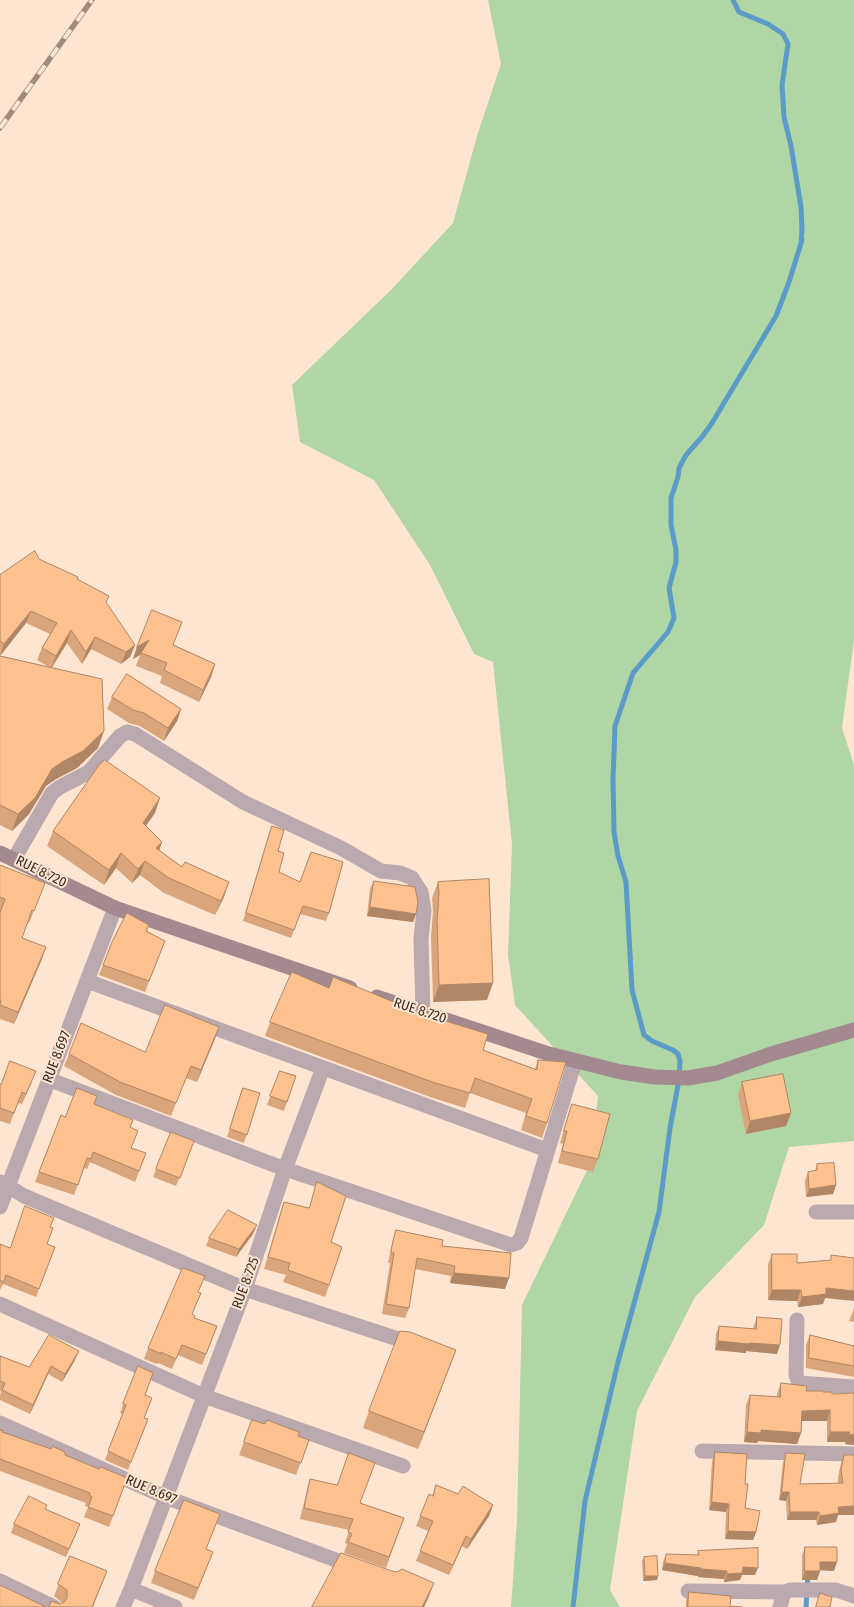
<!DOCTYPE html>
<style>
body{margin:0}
canvas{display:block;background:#fee5d2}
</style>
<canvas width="854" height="1607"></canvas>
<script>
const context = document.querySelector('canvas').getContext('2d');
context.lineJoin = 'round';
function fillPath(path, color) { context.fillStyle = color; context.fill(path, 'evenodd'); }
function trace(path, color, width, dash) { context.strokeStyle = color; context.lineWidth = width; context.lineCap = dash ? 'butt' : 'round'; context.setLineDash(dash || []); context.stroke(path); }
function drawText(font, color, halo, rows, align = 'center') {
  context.font = font + ' "Fira Sans Condensed",sans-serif'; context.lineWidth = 4; context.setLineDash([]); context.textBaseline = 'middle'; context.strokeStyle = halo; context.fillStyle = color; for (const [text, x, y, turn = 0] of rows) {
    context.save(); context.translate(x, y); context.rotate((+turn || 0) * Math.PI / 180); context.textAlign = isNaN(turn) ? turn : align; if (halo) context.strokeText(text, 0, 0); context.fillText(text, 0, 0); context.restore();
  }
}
fillPath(new Path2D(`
 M488,0H854V640L842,728L854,765V1141L789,1147L764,1225L695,1297L637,1411L610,1590L620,1607H511L517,1521L522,1305L590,1164L598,1096L515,1005L508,955L512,844L493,662L474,654L430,565L374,480L300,442L292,385L392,289L453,223L477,136L501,64Z`), '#b0d6a6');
trace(new Path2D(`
 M573,1607L585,1501L618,1362L659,1212L670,1128L679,1080L680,1061L678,1054L673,1050L652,1041L644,1035L632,990L626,882L618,856L614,832L613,779L615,726L633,673L668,632L674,618L669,588L676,562V550L671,525V498L678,477L679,468L686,455L702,437L712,423L776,316L789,282L802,240L801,243L802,229L801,207L791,146L784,117L782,85L788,44L783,34L768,24L739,12L733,0
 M806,1607L808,1574`), '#5b9bc8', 5);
trace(new Path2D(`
 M14,859L52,793L60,787L89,772L120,736L127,732L135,734L243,802L341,848L381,871L400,873L412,878L421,892L424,910L421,939L423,1012
 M87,981L547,1150
 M323,1068L285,1169L511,1245L517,1243L521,1238L575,1061
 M48,1079L285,1169L245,1289L131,1589L175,1607
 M0,1182L8,1186L24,1196L245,1289L401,1340
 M0,1207L115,908
 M816,1212H854
 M0,1304L204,1396L403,1466
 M797,1320L796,1375L799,1383L854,1387
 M0,1423L165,1497L355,1567
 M702,1451L854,1454
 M0,1581L54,1607
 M688,1591L784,1592
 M123,1607L131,1589
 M780,1607L784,1592L791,1590H836L854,1596`), '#baa9ae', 15);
trace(new Path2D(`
 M0,853L115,908L350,988
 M377,997L549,1054L621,1072L655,1077L688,1078L717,1073L771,1054L854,1030`), '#a28a90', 15);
const rail = new Path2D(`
 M0,128L92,0`);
trace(rail, '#9d8b7d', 5.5);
trace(rail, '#fee5d2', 4, [11]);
fillPath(new Path2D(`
 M39,559L77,580L106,603L135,645L130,657L121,664L91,649L82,664L67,643L52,668L98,748L77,768L56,779L46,786L29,814L12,831L0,825V656L49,667L37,660L42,648L50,634L26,623L0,656V575Z
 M174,645L215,664L211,677L199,702L160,683L162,676L136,666L140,655L133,659L137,647Z
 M112,697L181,709L177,721L164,741L140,726L129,723L107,709Z
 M155,813L146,826L159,850L224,897L215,915L164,893L140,875L132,883L116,868L104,885L47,846L53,831Z
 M272,826L278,851L279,872L300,882L329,913L326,921L300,914L291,938L243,921Z
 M0,865L45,883L29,923L28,922L22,938L46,947L14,1024L0,1019Z
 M374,881L416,914L413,922L367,916L370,889Z
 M438,882L487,1000L433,1002L431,937L433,911L432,898Z
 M149,925L147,931L165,941L145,992L99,975L112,942Z
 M329,988L400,1007L483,1050L535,1069L538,1060L547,1123L542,1138L521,1130L526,1113L470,1093L465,1108L430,1097L265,1036L270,1022Z
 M219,1027L197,1082L186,1078L171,1116L116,1095L64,1066L69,1054L145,1052Z
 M280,1071L296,1076L284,1111L267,1105Z
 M32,1082L22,1104L18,1103L10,1124L0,1121V1084Z
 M742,1082L791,1113L786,1126L746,1134L738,1095Z
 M243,1088L260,1093L244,1143L227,1137Z
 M94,1104L130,1127L132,1148L146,1153L135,1182L90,1162L87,1169L84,1168L74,1195L35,1182L61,1115L65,1117Z
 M572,1104L598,1159L593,1172L558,1163L563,1144L560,1143Z
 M194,1141L176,1186L153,1177L156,1169Z
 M817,1164L836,1185L833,1194L806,1197L805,1181L808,1172L815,1171Z
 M284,1202L331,1242L342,1247L325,1297L283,1282L286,1275L264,1269L280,1214Z
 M51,1227L47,1244L55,1247L36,1297L3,1284L0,1290V1244L10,1248Z
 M396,1230L442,1246L505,1289L450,1283L451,1276L415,1269L409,1308L405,1318L382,1314L390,1263H388L393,1240Z
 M253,1234L236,1257L206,1246L209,1238Z
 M772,1254L797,1263L830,1260L831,1255L825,1298L823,1304L798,1307L797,1301L768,1300V1264Z
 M199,1292L192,1315L194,1318L217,1326L202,1365L178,1355L172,1369L158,1363L157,1364L144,1359L148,1348Z
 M854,1308V1322L849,1321L853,1311Z
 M757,1317L777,1354L746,1351V1353L715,1350L716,1334L719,1326L753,1329L754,1325Z
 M810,1335L854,1346V1377L806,1368V1345Z
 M456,1350L418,1449L363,1428L369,1411Z
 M0,1356L29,1367L75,1360L62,1382L48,1374L30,1414L0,1400V1396L1,1391H0Z
 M138,1366L145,1395L144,1418L148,1419L128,1470L105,1460L123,1414L120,1413Z
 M781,1383L806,1391L832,1394L854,1445L845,1444L846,1442H827V1421H802L801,1433L797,1444L758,1441L757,1443L744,1442L746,1405L750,1395L777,1397V1394Z
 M252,1420L309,1440L296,1475L239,1455Z
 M0,1430L2,1432L65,1455L99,1469L127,1478L109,1527L84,1517L88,1507L85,1506L86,1503L0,1471Z
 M715,1452L756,1532L753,1540L725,1539L726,1512L709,1510L712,1461Z
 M786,1453L800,1484L838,1483V1477L841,1463L844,1455H854L838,1515L836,1522L817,1525L816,1520H787L786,1501L779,1500L783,1462Z
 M310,1479L360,1503L404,1518L386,1568L344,1553L347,1544L345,1543L349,1530L300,1519L307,1490Z
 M436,1485L458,1494L493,1505L489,1516L467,1549L462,1546L449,1575L416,1561L428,1531L416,1526L429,1494L432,1496Z
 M45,1510L77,1532L66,1557L11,1533L14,1524Z
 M805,1547L834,1571L820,1570L817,1580H802V1555Z
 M206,1549L213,1552L194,1600L151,1583L155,1571Z
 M698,1551L755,1575H742L740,1580L724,1582V1579L698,1577V1576L662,1570L663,1562L666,1554L697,1555Z
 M70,1556L107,1571L93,1607H49L51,1601L60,1604L62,1603L54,1596Z
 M644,1557L658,1576L657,1580L643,1581L642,1561Z
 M689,1592L730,1606L742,1607H686V1600Z`), '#daa57b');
fillPath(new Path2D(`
 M31,611L26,623L0,656L4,644Z
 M71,630L67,643L51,668L56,656Z
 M95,637L91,649L82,664L86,652Z
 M149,640L140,655L133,659L137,647Z
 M135,645L130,657L121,664L126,652Z
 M215,664L211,677L199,702L203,690Z
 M181,709L177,721L164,741L168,728Z
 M104,731L98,748L77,768L56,779L46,786L29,814L12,831L18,814L52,769Z
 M160,798L155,813L137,838L143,823Z
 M162,842L157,857L156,848Z
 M121,853L116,868L104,885L109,870Z
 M145,861L140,875L132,883L138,869Z
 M229,882L224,897L215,915L221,901Z
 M370,907L416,914L413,922L367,916Z
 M46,947L42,959L14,1024L18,1012Z
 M493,983L487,1000L433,1002L439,985Z
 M219,1027L215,1039L197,1082L201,1070Z
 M791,1113L786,1126L746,1134L750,1121Z
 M836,1185L833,1194L806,1197L809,1189Z
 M257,1225L253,1234L236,1257L239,1249Z
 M454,1273L509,1278L505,1289L450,1283Z
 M826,1288L854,1291V1301L825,1298L823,1304L798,1307L802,1297Z
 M772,1290H801L797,1301L768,1300Z
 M718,1341L780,1345L777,1354L746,1351V1353L715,1350Z
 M456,1350L450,1366L418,1449L424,1432Z
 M79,1351L75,1360L62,1382L65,1374Z
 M51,1366L48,1374L30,1414L33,1405Z
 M830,1410L827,1421H799L802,1411Z
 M761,1430L801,1433L797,1444L758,1441L757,1443L744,1442L747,1432Z
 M830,1432H850L846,1442H827Z
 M849,1434L854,1435V1445L845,1444Z
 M782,1492H789L786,1501L779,1500Z
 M712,1502L729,1504L726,1512L709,1510Z
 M493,1505L489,1516L467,1549L471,1539Z
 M854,1506V1515H838L836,1522L817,1525L820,1516L838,1507Z
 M790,1512H819L816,1520H787Z
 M728,1531L756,1532L753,1540L725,1539Z
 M466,1536L462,1546L449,1575L453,1565Z
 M820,1562H837L834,1571L817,1570Z
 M665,1563L701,1568L698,1576L662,1570Z
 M743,1567L758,1568L755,1575H742L740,1580L724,1582L727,1574Z
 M701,1569L727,1571L724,1579L698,1577Z
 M805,1571H820L817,1580H802Z
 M645,1576H658L657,1580L643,1581Z
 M434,1583L428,1599L424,1607H422Z`), '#b18664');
const building = new Path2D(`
 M35,551L39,559L78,577L77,579L109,596L106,602L135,645L126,652L95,637L86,652L71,630L56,656L42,648L57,623L31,611L4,644L0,641V575Z
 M152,610L182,622L173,645L215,664L203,690L164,670L167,663L141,653L149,640L137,647Z
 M0,656L102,679L104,731L83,751L62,762L52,769L35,798L18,814L0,805Z
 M127,674L181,709L168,728L144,713L133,710L112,697Z
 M105,760L160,798L143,823L162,842L156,848L182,867L185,862L229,882L221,901L169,878L145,861L138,869L121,853L109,870L53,831L99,765Z
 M272,826L284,830L278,851L284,853L279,872L300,882L311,852L343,862L329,913L303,906L294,930L246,913Z
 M0,865L45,883L34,911L32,910L22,938L46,947L18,1012L0,1005L1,1000H0V913L5,899L0,897Z
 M489,879L493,983L439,985L437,921L439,894L438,882Z
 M374,881L415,887L418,902L416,914L370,907Z
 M127,913L149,925L146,931L165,941L149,981L103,965L112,942Z
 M292,972L329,988L333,977L401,1005L400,1007L488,1034L483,1050L537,1070L538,1060L566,1062L547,1123L526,1116L532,1099L475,1078L470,1093L435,1083L270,1022Z
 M165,1005L219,1027L201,1070L191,1066L176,1103L120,1082L69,1054L81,1023L145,1052Z
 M10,1061L36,1071L26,1094L22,1092L14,1113L0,1108V1084H1Z
 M280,1071L296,1076L287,1102L270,1096Z
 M783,1074L791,1113L750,1121L742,1082Z
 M77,1088L97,1096L94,1104L133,1120L130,1127L138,1131L131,1148L146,1153L139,1171L93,1152L91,1159L87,1158L78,1185L39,1172L61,1115L65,1117Z
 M243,1088L260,1093L247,1135L230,1129Z
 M572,1104L610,1114L598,1159L562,1151L567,1131H564Z
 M171,1132L194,1141L180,1178L156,1169Z
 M834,1163L836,1185L809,1189L808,1172L817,1170V1164Z
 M317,1182L346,1196L331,1242L342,1247L329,1285L288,1270L290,1263L268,1257L284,1202L309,1208Z
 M25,1206L54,1218L50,1227L53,1228L47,1244L55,1247L39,1289L6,1275L4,1282L0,1280V1244L10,1248Z
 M228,1210L257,1225L239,1249L209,1238Z
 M396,1230L443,1240L442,1246L511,1253L509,1278L454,1273L455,1266L417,1258L409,1308L386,1304L394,1253L391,1252Z
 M772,1254H797V1263L831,1260V1255L854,1258V1291L826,1288V1294L802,1297L801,1290H772Z
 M183,1268L205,1276L198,1292L201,1293L192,1314L195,1316L194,1318L217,1326L206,1354L182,1345L176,1359L161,1352V1354L148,1348L181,1271Z
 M757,1317L782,1319L780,1345L749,1343V1344L718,1341L719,1326L756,1329Z
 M400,1331L410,1332L456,1350L424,1432L369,1411Z
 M49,1335L79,1351L65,1374L51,1366L33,1405L2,1390L5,1383L0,1381V1356L29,1367Z
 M810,1335L854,1346V1366L809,1358Z
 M138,1366L153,1373L145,1395L152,1398L144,1418L148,1419L131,1462L108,1451L126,1405L123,1404Z
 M781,1383L807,1386L806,1391H823V1392H832V1394L854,1393V1435L849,1434L850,1432H830V1410L802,1411L801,1433L761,1430V1433L747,1432L750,1395L780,1397Z
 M252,1420L265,1424L267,1420L299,1432L298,1436L309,1440L301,1463L244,1442Z
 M0,1430L3,1431L2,1432L51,1449L52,1446L65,1452V1455L99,1469L101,1467L127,1478L113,1516L88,1507L92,1497L89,1495L90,1493L0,1459Z
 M715,1452L747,1454L745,1484H748L745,1508L760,1511L756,1532L728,1531L729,1504L712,1502Z
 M349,1453L375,1463L360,1503L404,1518L389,1557L348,1542L352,1534L348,1532L353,1519L304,1508L310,1479L337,1485Z
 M786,1453L805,1454L800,1484L843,1483L841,1469L844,1455H854V1506L838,1507L839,1513L820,1516L819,1512H790L789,1492H782Z
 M436,1485L458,1494L463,1486L493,1505L471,1539L466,1536L453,1565L420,1551L433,1521L420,1516L429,1494L433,1496Z
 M29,1496L47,1505L45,1509L80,1524L69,1549L14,1524Z
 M184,1500L220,1514L206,1549L213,1552L198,1588L155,1571Z
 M805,1547H837V1562H820V1571H805Z
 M758,1548V1568L743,1567L742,1573L727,1574V1571L701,1569V1568L665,1563L666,1554L699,1555L698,1551Z
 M341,1553L392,1571L397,1572L402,1569L434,1583L422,1607H312Z
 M70,1556L107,1571L92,1607H49L51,1601L60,1604L64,1602L67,1598V1590L58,1584Z
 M657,1556L658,1576H645L644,1557Z
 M0,1585L46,1607H0Z
 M689,1592L731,1596L730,1606L742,1607H688Z
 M820,1593L832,1597L830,1607H816Z`);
fillPath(building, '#fdc08f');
trace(building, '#b18664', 1);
drawText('14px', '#3a2f26', '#fee5d2', [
 ["RUE 8.720",41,872,26],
 ["RUE 8.720",420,1011,18],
 ["RUE 8.697",57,1057,-69],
 ["RUE 8.725",246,1283,-70],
 ["RUE 8.697",151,1490,23]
]);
</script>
